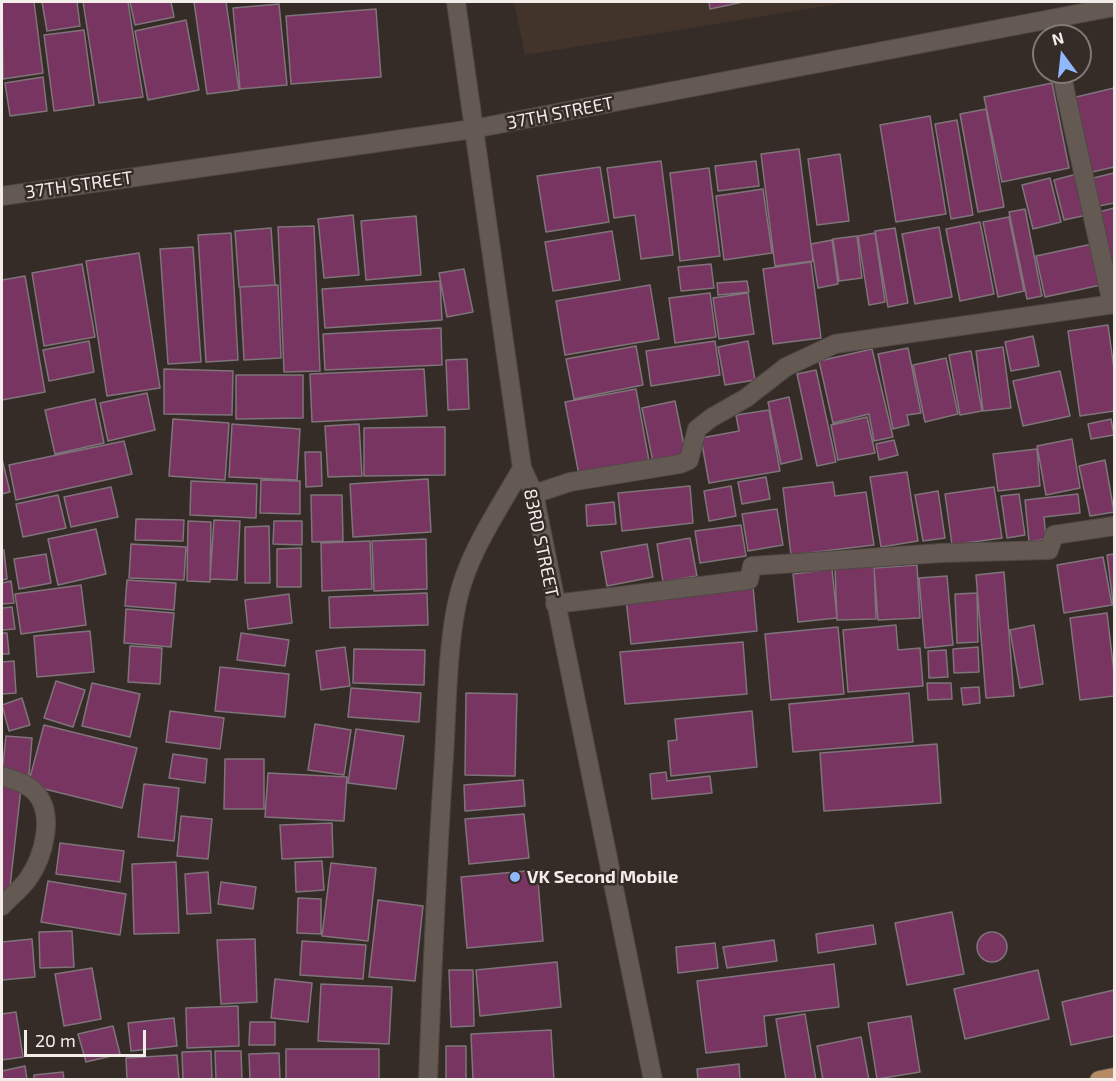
<!DOCTYPE html>
<style>
body{margin:0}
#map{position:relative;width:1116px;height:1081px;overflow:hidden;background:#352c27;font-family:"Exo 2",sans-serif}
canvas{display:block}
.frame{position:absolute;inset:0;border:3px solid #f3edea;pointer-events:none}
.north{position:absolute;left:1032px;top:24px;width:60px;height:60px;box-sizing:border-box;background:#352c27;border:2px solid #817975;border-radius:50%;rotate:345deg;font-size:16px;font-weight:700;line-height:24px;text-align:center;color:#f3edea}
.north::after{content:'';display:block;margin:auto;width:21px;height:27px;background:#90b8fd;clip-path:polygon(50% 0,100% 100%,50% 72%,0 100%)}
.scale{position:absolute;left:24px;top:1030px;width:122px;height:27px;box-sizing:border-box;border:3px solid #f3edea;border-top:0;padding-left:8px;font-size:18px;line-height:21px;white-space:nowrap;color:#f3edea;-webkit-text-stroke:4px #352c27;paint-order:stroke}
</style>
<div id="map">
<canvas width="1116" height="1081"></canvas>
<div class="frame"></div>
<div class="north">N</div>
<div class="scale">20 m</div>
</div>
<script>
const context = document.querySelector('canvas').getContext('2d');
context.lineJoin = 'round';
function fillPath(path, color) { context.fillStyle = color; context.fill(path, 'evenodd'); }
function trace(path, color, width, dash) { context.strokeStyle = color; context.lineWidth = width; context.lineCap = dash ? 'butt' : 'round'; context.setLineDash(dash || []); context.stroke(path); }
function drawText(font, color, halo, rows, align = 'center') {
  context.font = font + ' "Exo 2",sans-serif'; context.lineWidth = 5; context.setLineDash([]); context.textBaseline = 'middle'; context.strokeStyle = halo; context.fillStyle = color; for (const [text, x, y, turn = 0] of rows) {
    context.save(); context.translate(x, y); context.rotate((+turn || 0) * Math.PI / 180); context.textAlign = isNaN(turn) ? turn : align; if (halo) context.strokeText(text, 0, 0); context.fillText(text, 0, 0); context.restore();
  }
}
fillPath(new Path2D(`
 M514,2H850L525,55Z`), '#42342b');
const building = new Path2D(`
 M2,2H34L43,73L3,79Z
 M42,2H77L80,26L47,31Z
 M83,2H128L143,97L99,103Z
 M130,2H171L174,17L135,25Z
 M194,2H226L239,90L207,94Z
 M709,2H743L710,9Z
 M279,4L287,85L240,89L233,8Z
 M376,9L381,77L291,84L286,16Z
 M186,20L199,90L148,100L135,31Z
 M84,30L94,105L54,111L44,35Z
 M43,77L47,111L10,116L5,83Z
 M1052,83L1069,168L1002,182L984,97Z
 M1114,88V167L1088,173L1072,98Z
 M986,109L1004,207L978,212L960,114Z
 M930,116L946,214L896,222L880,125Z
 M957,120L973,215L951,219L935,124Z
 M799,149L813,261L775,266L761,154Z
 M840,154L849,221L817,225L808,159Z
 M661,161L673,255L641,259L635,215L614,218L607,168Z
 M756,161L759,186L718,191L715,166Z
 M600,167L609,222L546,232L537,176Z
 M709,168L720,256L680,261L670,173Z
 M1114,173V203L1099,206L1093,178Z
 M1077,174L1087,215L1064,220L1054,180Z
 M1050,178L1061,222L1033,229L1022,185Z
 M763,189L772,253L724,260L716,196Z
 M1114,208V277L1099,212Z
 M1025,209L1042,296L1027,299L1009,212Z
 M353,215L359,275L324,278L318,219Z
 M416,216L421,275L366,280L361,221Z
 M1009,217L1024,291L998,297L983,222Z
 M980,222L994,294L960,301L946,229Z
 M314,226L320,371L284,372L278,227Z
 M939,227L952,297L915,304L902,234Z
 M271,228L275,285L239,287L235,231Z
 M895,228L908,303L888,307L875,231Z
 M612,231L620,280L553,291L545,242Z
 M231,233L238,360L206,362L198,235Z
 M875,233L885,302L869,305L858,236Z
 M857,236L862,278L839,281L833,239Z
 M832,240L838,284L818,288L811,244Z
 M1092,244L1101,285L1045,297L1036,256Z
 M193,247L201,362L168,364L160,249Z
 M139,253L160,388L107,396L86,261Z
 M811,262L821,338L773,344L763,269Z
 M82,264L95,337L44,346L32,273Z
 M711,264L714,288L681,291L678,267Z
 M464,269L473,312L447,317L439,273Z
 M25,276L45,392L2,400V280Z
 M440,281L442,320L325,328L322,289Z
 M747,281L749,292L718,295L717,283Z
 M278,285L281,358L244,360L240,287Z
 M650,285L659,339L565,355L556,301Z
 M710,293L716,337L675,343L669,298Z
 M748,293L754,334L719,339L713,298Z
 M1108,325L1114,369V411L1080,416L1068,331Z
 M441,328L442,365L325,370L323,334Z
 M1033,336L1039,366L1011,371L1005,342Z
 M89,341L94,372L49,381L43,350Z
 M715,341L720,375L651,386L646,351Z
 M748,341L755,380L725,385L718,347Z
 M636,346L643,385L574,399L566,359Z
 M1003,347L1011,408L983,411L976,351Z
 M908,348L921,413L907,415L909,425L893,429L878,354Z
 M872,349L893,437L874,441L869,414L833,423L819,361Z
 M971,351L982,411L960,415L949,355Z
 M946,358L958,414L925,422L913,365Z
 M467,359L469,409L448,410L446,360Z
 M164,369L233,371L232,415L164,414Z
 M424,369L427,416L312,422L310,374Z
 M816,370L836,462L817,466L797,374Z
 M1060,371L1070,416L1023,426L1013,381Z
 M236,375H303V418L236,419Z
 M636,389L649,461L579,475L565,402Z
 M147,393L155,430L108,441L100,403Z
 M789,397L802,459L781,464L768,402Z
 M95,399L104,443L55,454L45,410Z
 M675,401L686,455L653,462L642,408Z
 M769,410L780,471L709,483L701,438L739,431L736,415Z
 M867,417L875,453L838,460L831,425Z
 M173,419L229,423L225,480L169,476Z
 M1111,419L1114,435L1091,439L1088,424Z
 M232,424L300,429L297,480L229,477Z
 M359,424L362,476L328,477L325,426Z
 M445,427V475L364,476V428Z
 M1072,439L1080,488L1046,495L1037,446Z
 M894,440L898,455L879,460L876,444Z
 M124,441L132,474L16,500L9,465Z
 M1037,449L1040,486L998,491L993,454Z
 M305,452H321L322,486L306,487Z
 M2,459L10,492L2,494Z
 M1105,460L1114,512L1090,516L1079,466Z
 M907,472L918,541L881,547L870,477Z
 M766,477L770,499L742,504L738,482Z
 M428,479L431,532L353,537L350,484Z
 M261,480L300,481V514L260,513Z
 M191,481L257,484L256,518L190,515Z
 M833,482L835,496L866,492L874,545L791,555L783,488Z
 M690,486L693,523L622,531L618,493Z
 M731,486L736,516L709,521L704,491Z
 M111,487L118,517L71,527L64,497Z
 M994,487L1002,538L952,545L945,494Z
 M938,491L945,538L923,541L915,495Z
 M1019,494L1025,535L1007,538L1001,496Z
 M1078,494L1080,513L1044,517L1046,539L1029,542L1025,500Z
 M58,495L66,528L23,537L16,504Z
 M311,495H342L343,541L312,542Z
 M614,502L616,524L587,526L586,505Z
 M777,509L783,545L748,551L742,514Z
 M136,519L184,520L183,541L135,540Z
 M214,520L240,521L237,580L210,579Z
 M188,521L211,522L210,582L187,581Z
 M274,521H302V545L273,544Z
 M741,525L746,556L700,563L695,531Z
 M269,526L270,583H245V527Z
 M96,529L106,574L58,585L48,539Z
 M690,538L697,576L663,582L657,544Z
 M426,539L427,589L374,591L372,541Z
 M370,541L372,589L322,591L321,543Z
 M131,544L186,547L184,580L129,578Z
 M647,544L653,577L607,586L601,552Z
 M301,548V587H277V549Z
 M2,550H4L7,579L2,580Z
 M46,554L51,583L19,589L14,559Z
 M1114,554V610L1107,555Z
 M1103,557L1112,605L1064,613L1057,565Z
 M917,565L920,618L878,620L874,568Z
 M874,566L876,619L837,620L835,568Z
 M832,569L837,618L798,622L793,574Z
 M1004,572L1014,696L986,698L976,575Z
 M947,576L953,645L925,648L919,578Z
 M127,580L176,583L174,610L125,606Z
 M11,581L14,603L2,604V583Z
 M81,585L86,625L21,634L15,594Z
 M753,586L757,631L631,644L626,599Z
 M427,593L428,625L330,628L329,597Z
 M977,593L978,642L957,643L955,594Z
 M289,594L292,623L248,629L245,600Z
 M12,607L15,629L2,630V608Z
 M126,609L174,613L171,647L124,643Z
 M1107,613L1114,672V696L1080,700L1070,618Z
 M896,625L898,650L920,648L923,686L848,692L843,630Z
 M1034,625L1043,684L1020,688L1010,630Z
 M838,627L844,694L771,700L765,634Z
 M90,631L94,672L37,677L34,636Z
 M2,633H7L9,654H2Z
 M241,633L289,640L285,666L237,660Z
 M743,642L747,694L625,704L620,652Z
 M130,646L162,648L160,684L128,682Z
 M345,647L350,686L321,690L316,651Z
 M978,647L979,672L954,673L953,649Z
 M354,649L425,650L424,685L353,683Z
 M946,650L948,677L929,678L928,651Z
 M14,661L16,693L2,694V662Z
 M220,667L289,674L285,717L215,711Z
 M56,681L85,690L73,727L44,718Z
 M92,683L140,694L130,737L82,726Z
 M927,683H951L952,699L928,700Z
 M979,687L980,703L963,705L961,688Z
 M351,688L421,693L419,722L348,717Z
 M466,693L517,694L515,776L465,775Z
 M909,693L913,742L793,752L789,704Z
 M22,698L30,725L9,731L2,705Z
 M170,711L224,718L220,749L166,742Z
 M752,711L757,767L671,776L668,741L677,740L675,719Z
 M315,724L351,730L344,775L308,770Z
 M44,725L137,748L122,808L28,785Z
 M356,729L404,736L396,789L348,783Z
 M6,736L32,738L29,775L2,773Z
 M937,744L941,803L824,811L820,753Z
 M173,754L207,759L205,783L169,778Z
 M225,759H264V809H224Z
 M666,772L667,781L710,776L712,793L652,799L650,774Z
 M268,773L347,777L344,821L265,817Z
 M523,780L525,806L465,811L464,785Z
 M144,784L179,788L174,841L138,837Z
 M2,786L21,788L9,896L2,895Z
 M524,814L529,858L469,864L465,819Z
 M181,816L212,819L208,859L177,856Z
 M332,823L333,857L282,859L280,825Z
 M60,843L124,851L120,882L56,874Z
 M322,861L324,890L296,892L295,862Z
 M176,862L179,933L134,934L132,864Z
 M331,863L376,868L368,941L322,936Z
 M537,870L543,941L467,948L461,877Z
 M208,872L211,913L187,914L185,874Z
 M48,881L126,894L120,935L41,922Z
 M221,882L256,887L253,909L218,904Z
 M298,898L321,899V934L297,933Z
 M378,900L423,906L415,981L369,977Z
 M952,912L964,974L907,985L895,923Z
 M873,925L876,944L818,953L816,934Z
 M72,931L74,967L40,968L39,932Z
 M977 947a15 15 0 1 1 30 0a15 15 0 1 1-30 0Z
 M32,939L35,977L2,980V942Z
 M255,939L257,1002L221,1004L217,940Z
 M774,940L777,961L727,968L723,947Z
 M302,941L366,945L363,979L300,975Z
 M715,943L718,968L678,973L676,947Z
 M557,962L561,1007L480,1016L476,970Z
 M834,964L839,1007L764,1016L767,1046L706,1053L697,981Z
 M92,968L101,1019L64,1026L55,974Z
 M449,970H473L474,1026L451,1027Z
 M1038,970L1049,1019L965,1039L954,989Z
 M275,979L312,983L308,1022L271,1018Z
 M321,984L392,987L389,1044L318,1041Z
 M1114,990V1036L1071,1045L1062,1002Z
 M238,1006L239,1046L187,1048L186,1008Z
 M16,1012L23,1057L2,1060V1014Z
 M805,1014L816,1080H786L776,1019Z
 M911,1016L920,1072L877,1079L868,1023Z
 M174,1018L177,1046L131,1051L128,1023Z
 M250,1022H275V1045H249Z
 M113,1026L120,1054L86,1062L78,1034Z
 M551,1030L554,1080H473L471,1034Z
 M861,1037L869,1080H823L817,1046Z
 M446,1046H466V1080H446Z
 M286,1049H379V1080H286Z
 M211,1051L212,1080H183L182,1052Z
 M215,1051H241L242,1080H216Z
 M279,1053L280,1080H250L249,1054Z
 M177,1055L179,1080H127L126,1058Z
 M739,1064L740,1080H698L697,1069Z
 M25,1066L27,1080H2V1071Z
 M63,1072L64,1080H34V1075Z`);
fillPath(building, '#793562');
trace(building, '#7f747a', 1.5);
const minor = new Path2D(`
 M456,2L522,468L534,494L653,1080
 M1061,72L1112,304
 M2,196L473,129L1114,7
 M534,494L570,482L680,464L689,460L697,429L711,418L746,398L786,367L835,344L1114,304
 M555,604L749,580L752,566L941,553L1049,550L1054,535L1114,526
 M2,776C13,780 27,783 35,792C56,814 43,858 28,879C21,889 10,897 2,906
 M428,1080C432,972 437,864 444,757C447,706 447,652 457,603C467,554 498,511 522,468`);
const major = new Path2D(`
 M1099,1080L1114,1077`);
trace(minor, '#504844', 20);
trace(major, '#504844', 20);
trace(minor, '#645953', 18);
trace(major, '#b48b64', 18);
for (const [x, y, r, color] of [
 [515,877,6,"#90b8fd"]
]) { const dot = new Path2D(); dot.arc(x, y, r, 0, 2 * Math.PI); context.fillStyle = color; context.fill(dot); trace(dot, '#352c27', 2); }
drawText('18px', '#f3edea', '#352c27', [
 ["37TH STREET",560,113,-11],
 ["37TH STREET",79,185,-8],
 ["83RD STREET",541,543,78]
]);
drawText('bold 18px', '#f3edea', '#352c27', [
 ["VK Second Mobile",527,877]
], 'left');
</script>
